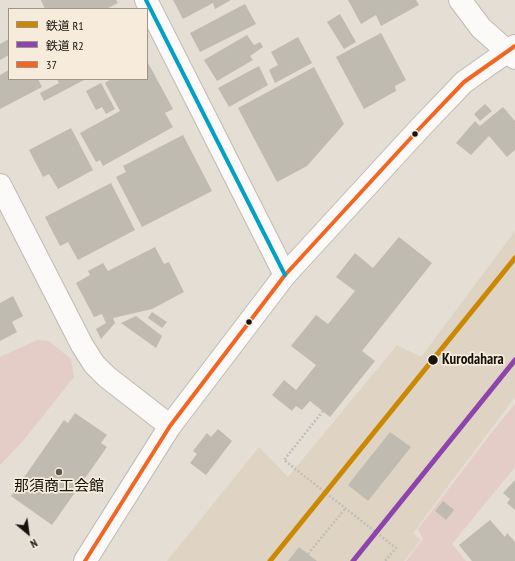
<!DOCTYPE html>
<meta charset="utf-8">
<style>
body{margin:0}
#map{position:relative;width:515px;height:561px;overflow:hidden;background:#e4ded4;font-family:"PT Sans Narrow","Noto Sans JP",sans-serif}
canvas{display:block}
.legend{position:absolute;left:8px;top:8px;width:140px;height:72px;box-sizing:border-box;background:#f7ecdb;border:1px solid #9d9589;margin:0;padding:5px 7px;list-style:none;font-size:12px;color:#16120d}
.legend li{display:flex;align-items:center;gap:8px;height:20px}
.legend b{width:20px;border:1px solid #9d9589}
.north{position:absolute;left:8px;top:513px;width:40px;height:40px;-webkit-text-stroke:3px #f7ecdb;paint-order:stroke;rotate:151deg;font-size:11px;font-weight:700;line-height:16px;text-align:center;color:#16120d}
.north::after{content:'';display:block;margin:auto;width:14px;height:18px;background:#16120d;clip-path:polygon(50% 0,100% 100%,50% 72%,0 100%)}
</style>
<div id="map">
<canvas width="515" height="561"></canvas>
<ul class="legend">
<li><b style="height:5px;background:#ca8803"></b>鉄道 R1</li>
<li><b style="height:5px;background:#8e44ad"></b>鉄道 R2</li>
<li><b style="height:5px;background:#f26522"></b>37</li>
</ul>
<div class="north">N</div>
</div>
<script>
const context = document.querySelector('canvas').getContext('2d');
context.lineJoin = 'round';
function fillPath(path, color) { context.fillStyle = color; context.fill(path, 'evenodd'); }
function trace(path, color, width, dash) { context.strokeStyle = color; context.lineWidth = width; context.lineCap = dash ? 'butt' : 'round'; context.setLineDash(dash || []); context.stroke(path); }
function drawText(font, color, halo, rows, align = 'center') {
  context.font = font + ' "PT Sans Narrow","Noto Sans JP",sans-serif'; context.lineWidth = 3.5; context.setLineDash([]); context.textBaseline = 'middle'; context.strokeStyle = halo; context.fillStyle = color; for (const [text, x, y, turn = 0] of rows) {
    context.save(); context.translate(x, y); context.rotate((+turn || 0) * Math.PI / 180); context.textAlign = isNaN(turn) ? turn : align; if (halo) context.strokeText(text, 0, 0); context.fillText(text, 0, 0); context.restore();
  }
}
fillPath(new Path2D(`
 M515,231V397L413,533L421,540L404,561H167L259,447L288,477L397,345L421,357Z`), '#dfd4c3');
fillPath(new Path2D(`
 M37,340L49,341L71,359L74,377L23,441L0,465V357Z
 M515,404V467L452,544L466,561H406L423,539L418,529L492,432Z`), '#e4cdc6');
fillPath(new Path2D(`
 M41,0H116L118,3L106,9H45Z
 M173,0H231L215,9L213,3L183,19Z
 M348,0H416L419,5L381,26L376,15L361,24Z
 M245,4L256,24L200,52L190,33Z
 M340,14L356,42L344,49L327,22Z
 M381,33L406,80L395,86L396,91L364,109L336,57Z
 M247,35L254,45L260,42L263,47L250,56L253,60L217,81L204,60Z
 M298,37L312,63L275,83L269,70L278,65L271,52Z
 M9,39V55L0,60V44Z
 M147,61L173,109L165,113L173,127L103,166L100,160L96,162L80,133L120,111L105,83L111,79H147Z
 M259,66L268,85L229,107L218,88Z
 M314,67L344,124L307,166L277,182L238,108Z
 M9,70V79H38L42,87L0,109V75Z
 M57,79H86L44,101L40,93L59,83Z
 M101,83L115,109L106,114L102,107L96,110L86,91Z
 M485,104L492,111L480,121L474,114Z
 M503,107L515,121V150L507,157L489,136L471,155L456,143L475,121L480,126Z
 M71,128L93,170L58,189L49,174L43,177L29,150Z
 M183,135L212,191L142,227L116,177L126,172L123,166Z
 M111,183L135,230L78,260L68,242L60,246L45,217Z
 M399,237L432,263L362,351L375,361L330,417L310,401L302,410L296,406L292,411L272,395L284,380L296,390L316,365L291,346L316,315L328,324L355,291L336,277L355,253L373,268Z
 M155,247L164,264L169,262L184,292L152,309L113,318L115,323L101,339L96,329L106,323L102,314L94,317L76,283L90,275L88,271L103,263L108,271Z
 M13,296L23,316L12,322L17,332L0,341V303Z
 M152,312L167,322L162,328L148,318Z
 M136,316L162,336L156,348L121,323Z
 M75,413L107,435L101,443L107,447L52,525L11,496L64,420L68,423Z
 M218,429L232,441L206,475L190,463L197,454L193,451L207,433L211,437Z
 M390,432L411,447L368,501L348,485Z
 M515,480V510L507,503L510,499L503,493Z
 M443,501L454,510L446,520L435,511Z
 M490,520L505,537L507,533L515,542V561H472L459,545Z
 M299,547L317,561H288Z`), '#bfbbb0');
const minor = new Path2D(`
 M0,185L82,345L94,364L107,377L170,426L85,561`);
const tertiary = new Path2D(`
 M170,426L285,275L420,128L464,82L515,46`);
const secondary = new Path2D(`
 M146,0L285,275`);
const primary = new Path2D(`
 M460,0L481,28L515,58`);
trace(minor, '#c0bbb4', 24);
trace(tertiary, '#c0bbb4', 24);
trace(secondary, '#c0bbb4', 24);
trace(primary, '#c0bbb4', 24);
trace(new Path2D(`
 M323,411L284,460L396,548L385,561
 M308,554L345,509`), '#c1bfbc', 2.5, [2, 2]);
trace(minor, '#fbfaf9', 22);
trace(tertiary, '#fbfaf9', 22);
trace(secondary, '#fbfaf9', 22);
trace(primary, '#fbfaf9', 22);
trace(new Path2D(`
 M85,561L170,426L285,275L420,128L464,82L515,46`), '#f26522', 4);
trace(new Path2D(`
 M146,0L285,275`), '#01a1c4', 4);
trace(new Path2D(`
 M270,561L515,258`), '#ca8803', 5);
trace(new Path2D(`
 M353,561L515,360`), '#8e44ad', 5);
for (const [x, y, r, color] of [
 [415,134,3.5,"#16120d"],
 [249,322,3.5,"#16120d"],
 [433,360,5.5,"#16120d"],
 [59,472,4,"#5e5953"]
]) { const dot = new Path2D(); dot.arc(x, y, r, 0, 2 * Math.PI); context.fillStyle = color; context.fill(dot); trace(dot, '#f7ecdb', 1.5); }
drawText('bold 15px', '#16120d', '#f7ecdb', [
 ["Kurodahara",442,360]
], 'left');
drawText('15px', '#16120d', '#f7ecdb', [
 ["那須商工会館",59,487]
]);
</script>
